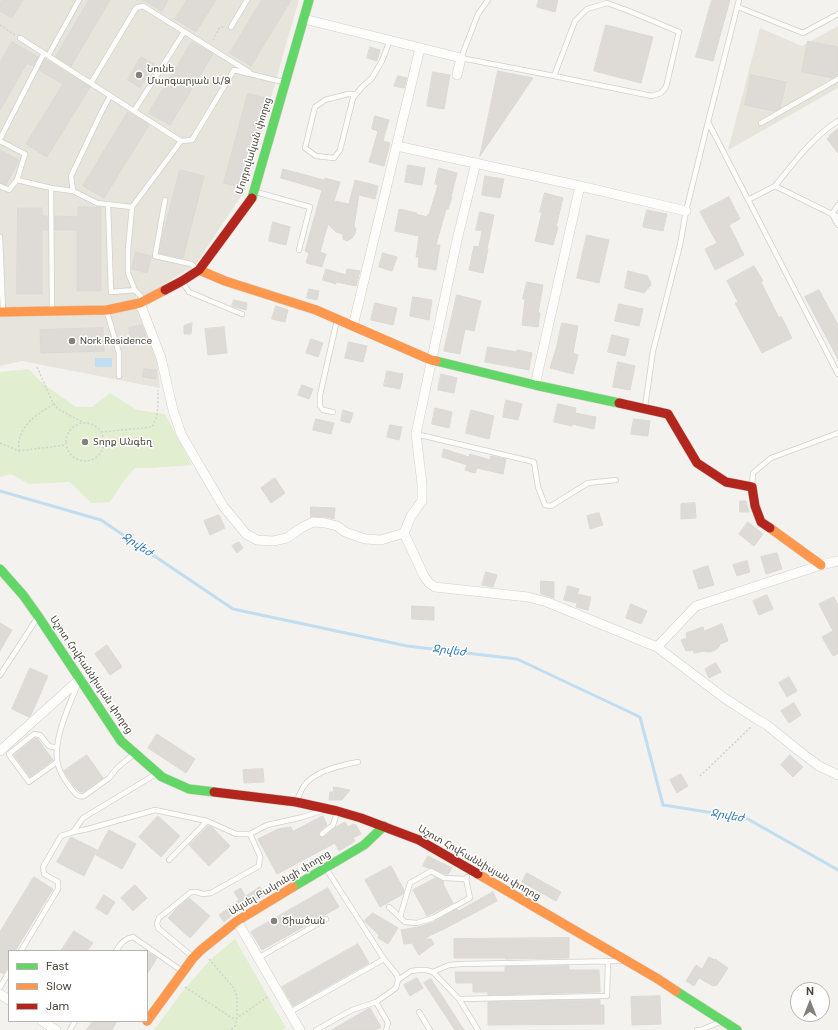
<!DOCTYPE html>
<meta charset="utf-8">
<style>
body{margin:0}
#map{position:relative;width:838px;height:1030px;overflow:hidden;background:#f4f2ee;font-family:"DM Sans",sans-serif}
canvas{display:block}
.legend{position:absolute;left:8px;top:950px;width:140px;height:72px;box-sizing:border-box;background:#fff;border:1px solid #b7b4b0;margin:0;padding:5px 7px;list-style:none;font-size:12px;color:#4b4439}
.legend li{display:flex;align-items:center;gap:8px;height:20px}
.legend b{width:20px;border:1px solid #b7b4b0}
.north{position:absolute;left:790px;top:982px;width:40px;height:40px;box-sizing:border-box;background:#fff;border:1px solid #b7b4b0;border-radius:50%;rotate:0deg;font-size:11px;font-weight:700;line-height:16px;text-align:center;color:#4b4439}
.north::after{content:'';display:block;margin:auto;width:14px;height:18px;background:#868178;clip-path:polygon(50% 0,100% 100%,50% 72%,0 100%)}
</style>
<div id="map">
<canvas width="838" height="1030"></canvas>
<ul class="legend">
<li><b style="height:5px;background:#63d668"></b>Fast</li>
<li><b style="height:5px;background:#ff974d"></b>Slow</li>
<li><b style="height:5px;background:#b3261e"></b>Jam</li>
</ul>
<div class="north">N</div>
</div>
<script>
const context = document.querySelector('canvas').getContext('2d');
context.lineJoin = 'round';
function fillPath(path, color) { context.fillStyle = color; context.fill(path, 'evenodd'); }
function trace(path, color, width, dash) { context.strokeStyle = color; context.lineWidth = width; context.lineCap = dash ? 'butt' : 'round'; context.setLineDash(dash || []); context.stroke(path); }
function drawText(font, color, halo, rows, align = 'center') {
  context.font = font + ' "DM Sans","Noto Sans Armenian",sans-serif'; context.lineWidth = 3; context.setLineDash([]); context.textBaseline = 'middle'; context.strokeStyle = halo; context.fillStyle = color; for (const [text, x, y, turn = 0] of rows) {
    context.save(); context.translate(x, y); context.rotate((+turn || 0) * Math.PI / 180); context.textAlign = isNaN(turn) ? turn : align; if (halo) context.strokeText(text, 0, 0); context.fillText(text, 0, 0); context.restore();
  }
}
fillPath(new Path2D(`
 M0,0H299L287,41L245,190L196,264L136,302L155,343L160,388L22,361L0,366Z
 M838,26V88L728,150L760,28L802,46Z`), '#e7e4dc');
fillPath(new Path2D(`
 M29,369L42,383L76,407H92L110,393L137,410L165,414L192,465L151,468H135L123,482L110,502L91,503L70,482L29,484L11,474L0,477V372Z
 M235,939L286,1028L283,1030H154L182,992L210,960Z`), '#e1eecf');
fillPath(new Path2D(`
 M95,358H112V367H95Z`), '#c0ddf1');
trace(new Path2D(`
 M0,491L101,520L233,609L407,646L517,659L640,717L663,805L746,818L838,870`), '#c0ddf1', 3);
const building = new Path2D(`
 M2,0H23L12,18L0,11V4Z
 M89,0H110L71,66L56,57Z
 M143,0H168L162,11Z
 M187,0H216L196,32L175,19Z
 M262,0H291L251,66L230,53Z
 M539,0H558L555,12L537,7Z
 M712,0H730L713,61L696,57Z
 M606,25L653,37L641,83L594,71Z
 M808,41L838,47V71L837,75L833,78L802,72Z
 M12,42L38,57L33,66L27,63L0,110V63Z
 M192,42L213,54L170,125L149,113Z
 M370,47L380,50L377,61L367,58Z
 M141,57L154,64L140,88L128,80Z
 M45,59L90,87L47,157L26,144L63,84L39,70Z
 M498,71L533,78L480,156Z
 M433,72L450,75L444,109L427,106Z
 M751,75L786,82L780,108L774,111L745,105Z
 M398,76L407,78L404,88L394,86Z
 M248,94L267,98L242,188L224,183Z
 M128,112L149,125L104,198L83,186Z
 M375,116L389,120L383,141L390,143L384,166L369,162L378,131L372,129Z
 M838,129V153L827,139L830,137L829,136Z
 M0,150L19,160L6,185L0,182Z
 M408,165L425,168L422,185L405,182Z
 M439,168L457,173L451,197H452L448,209H446L436,245H440L436,270L418,267L419,257H416L419,236L395,231L399,209L417,213L416,214L427,217L428,214L429,215L438,185L435,184Z
 M283,169L324,180L325,178L340,182L334,201L349,204L355,180L378,186L375,199L359,195L354,226L356,229L355,234L352,238L347,241L343,239V234L336,232L328,224L320,252L326,254L322,267L306,263L309,253L305,251L322,190L281,178Z
 M180,170L204,176L183,258L159,253Z
 M485,176L504,179L500,198L482,195Z
 M545,193L563,198L556,227H558L553,245L535,241L542,212H540Z
 M729,197L740,219L729,225L744,255L715,270L705,249L717,243L700,212Z
 M78,207H101V291H77V230H55V216L78,217Z
 M18,208H42V216H47L48,230H42V294H17Z
 M647,210L667,214L663,231L643,227Z
 M480,212L494,215L487,249H488L483,273L469,270L474,246L479,247L482,231L476,230Z
 M273,222L290,227L286,245L269,241Z
 M587,235L609,240L599,283L577,278Z
 M136,252L151,256L147,273L132,269Z
 M383,253L397,257L392,271L379,267Z
 M754,266L763,281L761,282L779,318L781,316L792,338L762,353L735,303L738,302L727,281Z
 M326,269L346,275L347,269L360,271L356,286L336,282V284L323,280Z
 M628,271L648,276V278L650,281L651,285L644,293L625,288Z
 M527,282L543,285L538,313H540L538,327L522,325L525,299H523Z
 M309,289L319,291L317,300L307,298Z
 M819,290L838,325V359L805,297Z
 M457,295L481,301L474,331L465,329L460,354L444,351Z
 M413,297L432,300L429,320L410,316Z
 M234,300L247,303L246,310L232,306Z
 M375,303L397,308L393,325L371,320Z
 M619,304L643,309L639,326L615,321Z
 M276,306L288,310L285,322L272,319Z
 M192,323L191,334H184V326Z
 M562,323L578,326L573,353L578,355L573,374L550,368L556,349Z
 M142,325L148,342L133,346L129,328Z
 M224,327L227,353L208,355L205,329Z
 M103,328L104,351L41,353L40,330Z
 M612,335L629,339L625,356L608,352Z
 M311,339L323,343L318,357L306,353Z
 M349,342L367,346L363,362L345,358Z
 M488,347L517,352V350L532,353L529,370L485,362Z
 M618,362L635,366L630,390L613,387Z
 M144,369L157,370L156,379L143,377Z
 M387,371L403,374L400,389L384,386Z
 M441,374L457,378L454,393L438,390Z
 M302,385L313,389L309,399L298,395Z
 M506,400L522,404L518,420L503,417Z
 M558,404L576,408L575,413L596,417L594,429L572,424V426L554,422Z
 M435,408L452,412L449,428L432,424Z
 M343,410L353,413L350,423L341,421Z
 M471,410L494,416L489,439L466,433Z
 M316,419L334,423L331,434L313,430Z
 M634,419L650,421L648,436L631,434Z
 M390,425L402,427L399,440L387,437Z
 M444,449L469,457L470,454L490,460L491,456L506,459L503,474L477,468L475,473L465,470L467,465L442,457Z
 M275,478L285,493L271,503L261,488Z
 M740,501H746L749,512H740Z
 M695,503L696,518L681,519V504Z
 M311,507L335,508L334,519L326,517H311Z
 M599,513L603,525L590,529L587,516Z
 M219,515L225,528L210,535L204,521Z
 M748,522L763,534L754,546L739,534Z
 M239,542L243,548L237,553L232,546Z
 M777,553L782,569L766,574L761,557Z
 M747,561L750,572L737,576L733,565Z
 M708,566L714,585L699,589L693,571Z
 M486,572L497,575L493,587L482,585Z
 M541,581L554,582V598L541,594Z
 M568,586L579,589L577,594L591,597L588,610L576,607L577,603L564,600Z
 M767,595L773,609L759,615L753,601Z
 M834,597L838,605V654L833,656L822,637L833,631L819,604Z
 M631,604L647,611L641,624L626,618Z
 M412,606L434,607V620L412,619Z
 M0,623L12,630L0,651Z
 M722,624L728,641L720,644L719,647L714,651L708,652L704,651L694,653L693,650L686,651L681,640L687,638L686,633L703,627L704,631Z
 M107,645L122,667L110,675L95,654Z
 M716,663L721,672L709,678L705,669Z
 M30,668L48,676L31,715L29,717L12,709Z
 M789,677L797,691L787,697L779,683Z
 M794,703L801,715L789,723L781,711Z
 M157,734L195,759L186,773L148,748Z
 M35,738H37L53,760L30,777L14,755Z
 M87,755L103,778L83,792H80L73,785L64,771Z
 M790,755L803,767L793,777L781,765Z
 M263,769L264,782L244,783L243,770Z
 M681,774L688,786L677,793L670,780Z
 M334,787L350,790L342,800H329L330,792H333Z
 M158,816L180,836L161,857L139,837Z
 M323,816L327,825L319,832L318,835L320,837H324L336,827L345,822L348,827L353,824L356,825L361,834L353,838L355,841L339,851L335,843L277,874L258,839L278,829L291,827L293,831Z
 M208,826L212,827L230,846L209,866L189,845Z
 M109,830L136,844L122,869L96,855Z
 M71,837L97,850L84,876L57,862Z
 M428,856L452,868L448,874H445L432,868H428L423,866Z
 M391,866L404,890L403,894L380,907L365,880Z
 M527,873L561,892L556,901L522,882Z
 M34,877L53,889L15,951H9V968L6,970L4,974L0,972V932Z
 M436,878L444,882L443,884L453,903L427,916L413,890Z
 M135,885L147,898L133,911L121,898Z
 M260,887L265,895L233,914L224,922L219,915L239,900L234,892L241,888L245,896Z
 M328,888L339,907L262,950L251,932Z
 M493,892L497,901L446,928L429,936L424,939H431L434,944L419,955L412,943L404,944L401,930L418,927L434,922L457,909L458,911Z
 M104,895L115,902L107,915L96,908Z
 M189,898L210,916L190,938L168,918L176,909Z
 M373,913L398,928L388,944L378,938L379,935L364,921Z
 M74,931L93,943L87,951H61Z
 M569,938V958L505,959V958H454V939Z
 M358,944L369,963L293,1006L282,987Z
 M147,952L157,958L147,974Z
 M709,957L715,960V959L728,968L717,985L713,986L699,978L694,986L686,981L696,965L702,969Z
 M569,966V970H599L600,992L488,995V992H473V983H456L455,972H505V967Z
 M417,978L423,988L410,996L404,985Z
 M431,979L464,1030H455L424,983Z
 M660,996L661,1024L632,1025L631,997Z
 M600,1000V1005H604V1024L488,1025V1002Z
 M370,1008L381,1027L375,1030H332Z
 M93,1021H117L112,1030H87Z`);
fillPath(building, '#dedbd6');
trace(building, '#dcd9d4', 1);
const lane = new Path2D(`
 M488,0L478,14L461,58L554,76L652,96L661,93L666,87L679,32L629,11L607,3L587,9L575,21L554,76
 M738,7L803,33L838,14
 M231,27L247,0
 M20,38L181,141L192,140L234,70L283,82
 M48,56L79,0
 M91,83L136,8L143,6L249,72
 M356,94H348L325,100L315,107L305,148L316,156L334,158L340,150L353,98L362,87L372,78L382,61L390,40
 M110,96L101,113L71,176L73,191L97,203L132,207L128,250V273L135,290L144,300
 M134,111L184,32
 M708,122L838,374
 M761,123L838,79
 M0,139L44,53
 M0,141L25,154L17,180L51,188L73,191
 M0,186L9,190L17,180
 M775,186C794,163 812,137 838,121
 M51,188L52,311
 M256,192L310,207L299,250
 M165,200L155,256L191,264L197,269
 M748,200L775,186L838,217
 M108,204L111,292L135,290
 M838,205L832,214L838,225
 M132,207L181,141
 M0,237L3,311
 M183,283L189,292L242,314
 M107,312L119,353V376
 M645,407L653,351L680,245L686,211L708,122L739,0
 M333,412L323,410L320,406V395L337,320
 M416,434L534,462L538,487L545,505L551,506L588,483L616,480
 M752,486L753,473L771,458L838,433
 M0,675L34,623L37,618
 M78,684C69,705 50,746 59,768C61,775 66,781 70,787C74,792 77,798 84,796L109,778L117,768L134,754
 M57,748L49,746L40,735L34,734L9,754L10,756L29,782L57,762
 M297,800C299,796 301,790 304,786C313,771 342,765 358,762
 M73,832L83,818L156,774
 M322,834L333,825L337,813
 M169,860L207,821
 M327,870L384,959L397,975L398,980L396,988L376,1002L388,1023L386,1030
 M389,907L405,922L417,923L433,918L470,898L466,879
 M400,917L410,883L431,871L444,878L466,879L467,877
 M21,951L58,889V882L44,874L43,867L61,836L73,832L88,829L155,810L207,821L236,834H250L267,825L303,817L321,811
 M116,951C120,944 125,938 133,937L182,971
 M193,957L158,928L157,923L159,918L191,892H196L203,894L211,893L259,866L260,856L250,834
 M258,958L326,919
 M433,972L449,965L462,964L620,961
 M398,980L411,971L419,970H426L433,972L459,999L478,1030
 M0,987L9,972
 M459,999L607,996L608,961
 M290,1012L384,959
 M419,1012L430,1030
 M70,1030L75,1021
 M316,1030L352,1010L376,1002
 M697,1030H701L720,1022`);
const street = new Path2D(`
 M304,19L461,58L457,75
 M397,146L580,186L686,211
 M140,303L161,358L173,410L181,434L223,506L246,534L257,540L273,541L287,538L301,528L313,522L325,523L337,526L345,532L365,539L381,540L404,533
 M353,326L420,48
 M535,385L580,186
 M404,533L424,576L429,583L435,587L528,597L547,602L657,647L723,697L758,720L767,725L799,751L819,766L838,775
 M404,533L411,516L422,501V484L416,434L457,240L476,163
 M657,647L696,606L821,565L838,561
 M0,751L80,679
 M237,921L300,1030
 M0,994L9,1000
 M42,1021L56,1030`);
const fast = new Path2D(`
 M252,198L309,0
 M436,361L535,385L619,403
 M0,569L23,595L38,616L121,741L162,777L189,789L214,792
 M293,887L364,845L384,826
 M676,991L737,1030`);
const slow = new Path2D(`
 M199,270L225,281L316,310L431,360L436,361
 M0,312L107,310L140,303L165,290
 M770,528L821,565
 M478,874L658,979L676,991
 M147,1021L193,958L201,950L237,921L293,887`);
const jam = new Path2D(`
 M165,290L182,281L199,270L252,198
 M619,403L668,414L697,463L726,482L752,487L755,506L761,522L770,528
 M214,792L296,802L337,811L361,818L419,840L478,874`);
trace(lane, '#d2d0cb', 6);
trace(street, '#d2d0cb', 10);
trace(fast, '#d3cfc5', 10);
trace(slow, '#d3cfc5', 10);
trace(jam, '#d3cfc5', 10);
trace(new Path2D(`
 M0,25L15,35
 M213,40L220,27H224
 M37,367L52,401L58,409L84,423
 M66 442a19 19 0 1 1 38 0a19 19 0 1 1-38 0Z
 M101,432L152,427C159,416 158,402 158,390
 M0,443L19,451L66,445
 M19,451C19,446 18,441 20,437C24,422 41,412 54,404
 M700,776L751,727
 M209,959L233,987L237,996V1018L235,1026L231,1030
 M185,987L232,1018H237L269,996`), '#d3d2cc', 1.5, [2, 2]);
trace(lane, '#fdfdfc', 4.5);
trace(street, '#fdfdfc', 9);
trace(fast, '#63d668', 9);
trace(slow, '#ff974d', 9);
trace(jam, '#b3261e', 9);
for (const [x, y, r, color] of [
 [139,75,4,"#868178"],
 [72,341,4,"#868178"],
 [85,442,4,"#868178"],
 [274,921,4,"#868178"]
]) { const dot = new Path2D(); dot.arc(x, y, r, 0, 2 * Math.PI); context.fillStyle = color; context.fill(dot); trace(dot, '#fff', 1.5); }
drawText('10px', '#4b4439', '#fff', [
 ["Նունե",147,69],
 ["Մարգարյան Ա/Ձ",147,81],
 ["Nork Residence",80,341],
 ["Տորք Անգեղ",93,442],
 ["Ծիածան",282,921]
], 'left');
drawText('10px', '#4b4439', '#fff', [
 ["Մոլդովական փողոց",254,146,-73],
 ["Աշոտ Հովհաննիսյան փողոց",91,675,56],
 ["Աշոտ Հովհաննիսյան փողոց",479,863,30],
 ["Ակսել Բակունցի փողոց",280,883,-31]
]);
drawText('italic 11px', '#2e7ab2', '#fff', [
 ["Ջրվեժ",137,545,34],
 ["Ջրվեժ",449,651,6],
 ["Ջրվեժ",727,816,10]
]);
</script>
